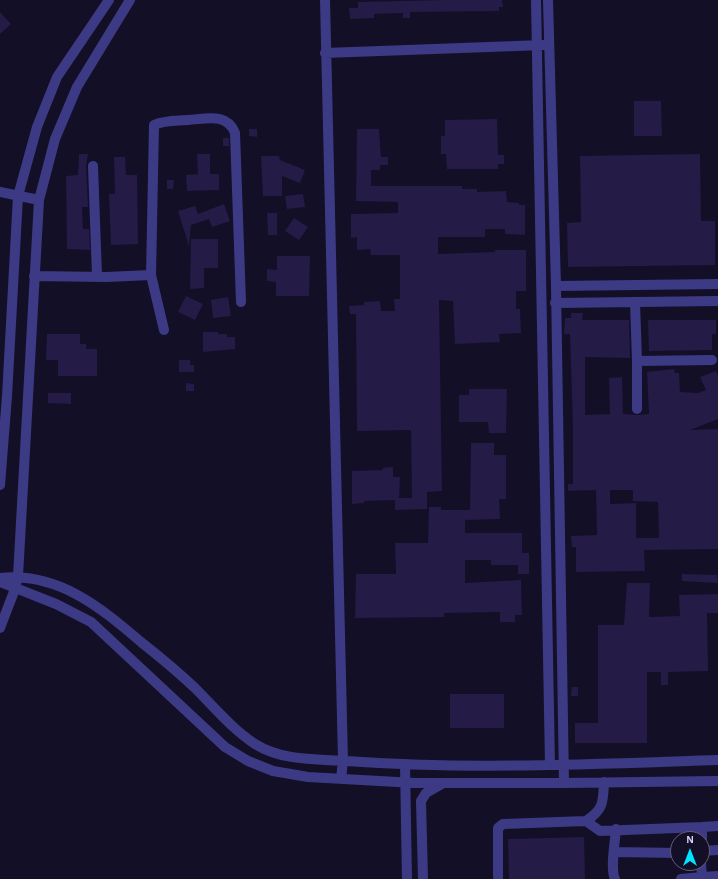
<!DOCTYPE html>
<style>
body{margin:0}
#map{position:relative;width:718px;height:879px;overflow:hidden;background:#130f26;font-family:"Alegreya Sans",sans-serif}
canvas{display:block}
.north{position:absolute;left:670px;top:831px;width:40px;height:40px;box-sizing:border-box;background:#130f26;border:1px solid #625e7d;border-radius:50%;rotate:0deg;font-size:11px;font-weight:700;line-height:16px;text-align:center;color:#d9d4ff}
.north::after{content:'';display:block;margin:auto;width:14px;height:18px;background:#00e5ff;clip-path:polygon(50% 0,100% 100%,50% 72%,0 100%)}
</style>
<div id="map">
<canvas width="718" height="879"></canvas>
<div class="north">N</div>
</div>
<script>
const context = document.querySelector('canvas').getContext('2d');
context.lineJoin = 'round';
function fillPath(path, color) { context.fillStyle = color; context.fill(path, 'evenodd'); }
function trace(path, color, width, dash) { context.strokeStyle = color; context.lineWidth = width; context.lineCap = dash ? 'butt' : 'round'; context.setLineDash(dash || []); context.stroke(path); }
fillPath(new Path2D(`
 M444,0H502L503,7H499V11L410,12V18H403V13L374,14V18L350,19L349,8H358V2Z
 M0,12L11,24L0,34Z
 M634,101H661L662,136H634Z
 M497,119L498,155H504V164H498V169H447L446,154H441V136H445V120Z
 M249,129H257V137L249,136Z
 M357,129H379L381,157H388V165H380V170H371V186H462V189H477V192L506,191L507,202L519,203V205H525V235L505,234V229H485V237H438V254L495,252V250H526V291H516V309H520L521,333L499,334L500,342L455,344L453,301L439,300L442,491L427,492V509L395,510V500L364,501V503L352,504V471L383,470L382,468L393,467V477H400L399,498H412L411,430L357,431L356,314H350L349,306L364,305V302L380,301L381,311H395L394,299H400V255H371L370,249L357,250V237L351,238V214L398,213V202L356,201Z
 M223,138H229V146H223Z
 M79,154H88L86,166L88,207H82L83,229H89L90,250L67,249L66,176L78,175Z
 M197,154H210V174H219V190L187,191L186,175L198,174Z
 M700,154L701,221H715V265L568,267L567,223L581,222L580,156Z
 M261,156H279L280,160L305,170L300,183L282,176V196H263Z
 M114,157H125L126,175H137L138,244L111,245L109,194H115Z
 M167,180H174L173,189H167Z
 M303,194L305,207L287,209L285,196Z
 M224,204L230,221L212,227L209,219L191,225L189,246L178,211L195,206L198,214Z
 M267,213H277V235H268Z
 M294,218L308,227L299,240L285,231Z
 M191,239H218V268H204V288L190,289Z
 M277,256H310L309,296H276V282L267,281V269L277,270Z
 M186,296L203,304L195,320L178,312Z
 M228,297L231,316L213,318L211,300Z
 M571,313H583L582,320H629L630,358L585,357V415L610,414L609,378L622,377L623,414L637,415L649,414L647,372L674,369L675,373H679L680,392L698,393L706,390L700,377L716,371L718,376V419L690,430L718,429V549L644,550L645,571L576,572V547H572L571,536L597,535L596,490L568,491V484H573V428L570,334H564L565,318H571ZM610,490H633V501L658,502L659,538H636V503L610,504Z
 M648,320H716V334H712V350L649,351Z
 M203,332H218V334H227V337H235V349L203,352Z
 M47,334H80V344H86V349H97V376H58V360H46Z
 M179,360H190V365H194V372H179Z
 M186,383L194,384V391H186Z
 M469,389H507L506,433H489L488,422H459V395H469Z
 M48,393H71V404L48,403Z
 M471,443H494V455H506V499H499L500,519L465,520V533H522V553H529V574H518V565H491V560H465V583L521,580L522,615H515V622H500V612L444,613V617L355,618L356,574H396L395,543H428L429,507H441V510H470Z
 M682,574L717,575L718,583L682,581Z
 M627,583H650L649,617L680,616L679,595L718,594V613H707L708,671L668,672V685H661V672H647V743H575V723H598V625H624Z
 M572,687H578V696H571Z
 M450,694H504V728H450Z
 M584,837L585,879H509L508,839Z`), '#241b47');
trace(new Path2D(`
 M325,0L343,761L341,779
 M536,0L550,765
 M548,0L556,286L564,783
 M325,53L543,45
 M93,166L97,276
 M0,192L39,200
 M34,276L106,277L151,275
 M556,286L718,284
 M635,302L637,361L712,360
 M555,303L718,301
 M164,330L151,275L154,125C165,120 176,121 188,120C205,119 227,112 235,133L241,302
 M637,409V361
 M0,485L7,396L18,196L37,127L57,77L109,0
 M0,578C58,572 100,607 141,642C160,657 178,672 195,688C214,707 232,729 255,744C282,761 316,759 346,761C470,770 594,764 718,760
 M0,582L56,604L91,622L225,747L248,761L273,771L308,777L415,783H564L718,781
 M0,628L15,589L18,576L39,200L55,139L77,87L130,0
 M405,764L407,879
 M586,821L600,831L702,827V851L718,850
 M702,827L718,826
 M614,852L678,853
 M702,877L718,876
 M423,879L421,801L426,793L442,784
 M498,879V828L503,824L586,821C604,809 603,802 604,782
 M615,879C610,869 615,842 616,829
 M681,879L702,877L701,863`), '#3d3a85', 10);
</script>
